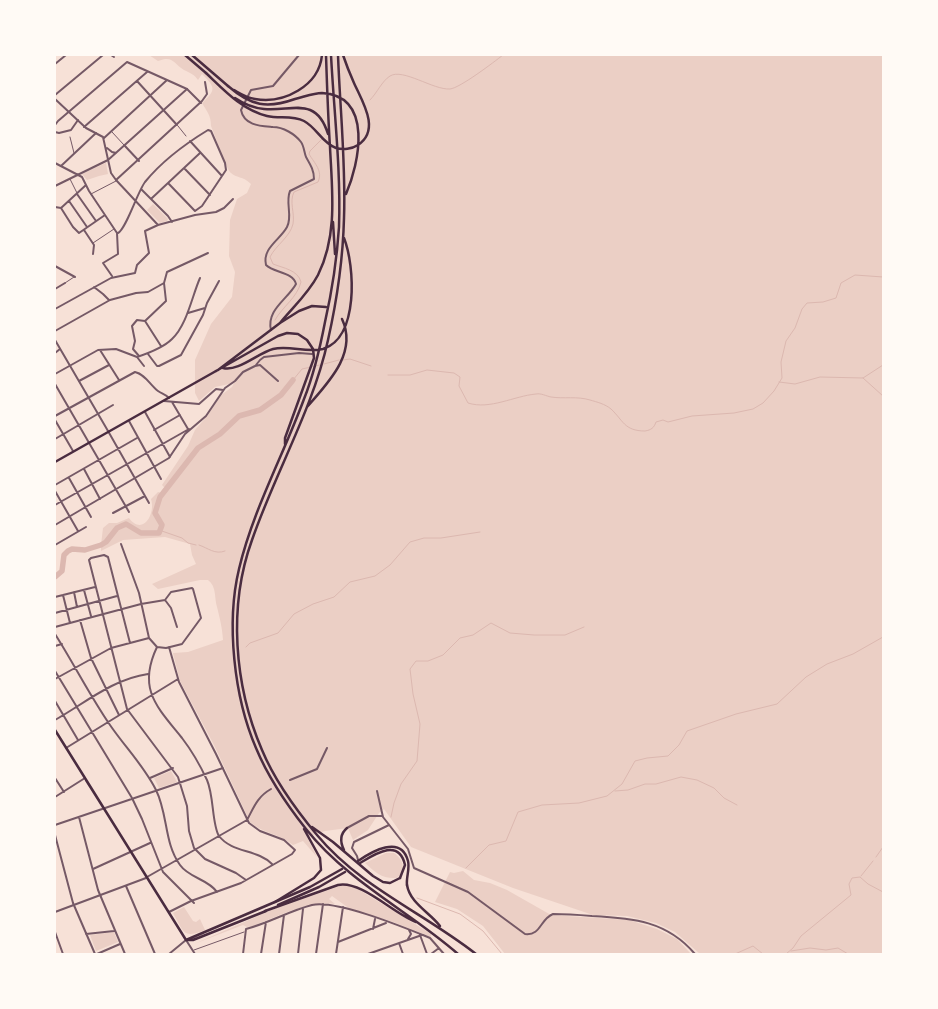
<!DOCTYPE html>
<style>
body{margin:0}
#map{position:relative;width:938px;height:1009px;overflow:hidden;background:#f7e1d7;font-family:Arial,sans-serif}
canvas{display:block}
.frame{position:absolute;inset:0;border:56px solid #fffaf5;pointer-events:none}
</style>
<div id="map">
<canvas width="938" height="1009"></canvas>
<div class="frame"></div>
</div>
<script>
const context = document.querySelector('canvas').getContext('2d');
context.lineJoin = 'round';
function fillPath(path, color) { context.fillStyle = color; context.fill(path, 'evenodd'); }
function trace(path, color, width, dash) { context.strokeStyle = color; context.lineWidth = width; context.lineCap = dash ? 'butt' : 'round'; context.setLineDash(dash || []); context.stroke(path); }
fillPath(new Path2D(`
 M149,55H883V954H700L675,932L656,923L627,916L593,915L513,888L411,847L384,809L379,813L368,830L353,840L348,828L325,831L307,837L317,857L303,841L293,845C280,834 262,833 250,822L214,745L180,681L173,653L188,652L223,640C222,627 220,619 217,607C214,597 217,587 208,580H200L158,589L152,584L196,564L192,555L190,544L165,537L123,540L101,551V545L103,528L109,523H117L129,518C142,536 156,515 151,499L158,492L162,493L167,490L162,485L188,446L195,430L208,415L220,396L232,387L234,383L215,387L199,401L195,393V360L211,324L232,297L235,272L229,256L230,220L237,199L247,193L251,184C243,176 236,178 231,173C226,169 215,135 211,126C211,115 207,112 202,103C216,90 216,88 202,74L198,80C194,74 190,73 184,70C173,63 173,55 158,61Z
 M105,163H106L108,174L99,176L87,180L82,174Z
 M153,204L168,219L167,221L160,223L147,210Z
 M171,771L177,782L159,788L154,778Z
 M386,853H394C404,860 406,870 397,878C382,879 376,873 365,863Z
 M463,871L474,880L490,883L507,890L551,915L629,920L657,929L677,939L691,954H505L483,926L457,909L435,902L450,872L454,873Z
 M340,886H351L361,891L428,932L431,934V937L393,922L350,909L332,896L329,899L335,904C307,901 279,916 253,926L247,927L243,925L194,944L274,909Z
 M184,907L193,921L196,922L200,919L205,930C182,939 184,932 173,913Z
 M114,932L118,942L96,951L90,935Z`), '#ebcfc5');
trace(new Path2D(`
 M370,100C377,93 382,81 390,76C403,68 433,90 450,89C460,88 494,62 503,55
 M275,320C283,306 297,298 301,282C298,270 283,268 273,264L270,257C276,245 290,237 293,224C295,213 289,202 294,192L318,182C323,171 315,164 309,154L310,151L322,139
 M343,360L350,359L371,366
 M324,364L339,360
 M388,375H410L427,370L454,373L460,377L459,386L468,403C490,410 514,396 536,394C541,393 546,396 551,397C564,399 577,396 590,400C597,402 605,404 611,409C623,420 624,431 645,431C651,430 654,428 656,422L663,420L668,422L692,416L734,413L753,409L763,403L774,391L782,378L781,362L786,341L795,328L802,309L807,303L823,302L836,298L841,283L855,275L883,277
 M863,378L883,396
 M293,380L302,369L320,365
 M779,382L795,384L820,377L863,378L883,365
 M159,530L182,538L188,543L196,545
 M199,545C208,548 215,555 225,551
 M246,647L250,643L278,633L294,614L313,604L334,597L350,582L375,576L390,565L410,542L424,538H441L480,532
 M615,791L628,790L645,784H656L681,777L697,780L714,788L724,798L737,805
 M391,817L394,803L401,784L417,761L420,724L413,694L410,669L416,661H428L443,655L460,638L473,635L491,623L510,633L534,635H565L584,627
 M876,857L883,847
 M466,868L489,845L506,841L518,812L542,805L579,803L607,796L622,784L635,761L647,758L668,756L679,745L687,731L736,714L777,704L806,677L827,664L853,654L883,637
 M861,876L873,861
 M417,898L460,914L483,931L502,954
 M791,951L810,948L826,950L838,948L848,954
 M735,954L753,946L763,954
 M786,954L793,948L801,936L851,895L849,884L852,878L860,877L868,884L883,892`), '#dcb8b0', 1);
trace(new Path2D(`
 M55,577L62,571L64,555L68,551L72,549L85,550L101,545L106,542L117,528L126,524L141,533H159L162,525L155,513L160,497L198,448L220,434L239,416L260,410L281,395L293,380`), '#dcb8b0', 5.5);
trace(new Path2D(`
 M178,126L186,136
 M112,132L124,145
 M70,137L74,153
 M70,179L77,193
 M91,194L116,181
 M93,243L114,229
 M65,283L74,277
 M194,950L244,932`), '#755966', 1);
trace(new Path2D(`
 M111,55L114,57
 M55,64L66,55
 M137,81L177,125
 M55,95L103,55
 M55,125L58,121L127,62L187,89
 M84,127L147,72
 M55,132L59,133L71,130L78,120
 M104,138L167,80
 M190,141L222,176
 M125,146L139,161
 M55,163L82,177L89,191L117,233L118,254L103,263L112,276
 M61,166L96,133
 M184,168L210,195
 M116,180L158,225
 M55,186L108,160
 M141,189L168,216L172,222
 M77,194L96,221
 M152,198L200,153
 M69,201L87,227
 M55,207L61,208
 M61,208L73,227L79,233L105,215
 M61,208L86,185
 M84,230L94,245L93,254
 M118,233C126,229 137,193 145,182C162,161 185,144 208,130L211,131L225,163L226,170L202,206L195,211L168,183
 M55,266L75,277
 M94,287L103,294L109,300
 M55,289L65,283
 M55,309L111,278L135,273L137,265L149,253L145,231L158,225L195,215L216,212L224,208L233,199
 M188,313L205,308
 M145,321L166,301L164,283L167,272L208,253
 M145,321L161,346
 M271,330C266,310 288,299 296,284C293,272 274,273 266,265C262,248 280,240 287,227C293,216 285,203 290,191L314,179C314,170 310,164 306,157C304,152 304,146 301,142C295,134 283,127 273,127C262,126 244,126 241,110L251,90L273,86L299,55
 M55,331L110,300L136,293L148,292L164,283
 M100,350L119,380
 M55,353L60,349
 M148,354L157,366H159L181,355L203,315L207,303L219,281
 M139,356L133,349L135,341L132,326L137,320L145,321
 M137,357L144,366
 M256,365L260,360L264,357L299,353L312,354
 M55,374L98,350L116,349L137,357C149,353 163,348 172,339C187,325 192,296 200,278
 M79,381L109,365
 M55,384L129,512
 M164,401L199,404L216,389L223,390
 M172,402L188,429
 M145,412L170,457
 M55,416L135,372C145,374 150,385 158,391C162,394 165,394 169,398
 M55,420L73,451
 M129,421L161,479
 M154,430L180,415
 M108,431L145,496
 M55,439L113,405
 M84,469L100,499
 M69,478L91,517
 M55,485L137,438
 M55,491L78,531
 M55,505L189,429
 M113,513L145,496L149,503
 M55,525L169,458L185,434L206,416L225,388L235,381L243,372L255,366L260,365L278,381
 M121,544L139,593L149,638L157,647
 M55,545L86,527
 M84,590L91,616
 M74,592L77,607
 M63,595L70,623
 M55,597L95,587
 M55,613L117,596
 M80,620L91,658L119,715
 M55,627L141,604L165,600L171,608L177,627
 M55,634C74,664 90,696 110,725C125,747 144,766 156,790C168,814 164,843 180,865C189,878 208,879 217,892
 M130,643L108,557L104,555L91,558L89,560L127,709L178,777L187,806L189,831L194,848L205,859L236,873L246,880
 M55,646L62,644
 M157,647C137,689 157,707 182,738C192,751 200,765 207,780C214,796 212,825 219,836C232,853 257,849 272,864
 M157,647L166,648L182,644L201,618L193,589L192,588L171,592L165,600
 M55,671L132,798L142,819L163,872L194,903
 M55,679L111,648L149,638
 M55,701L78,740
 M55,720C85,703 113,679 148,674
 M66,748L178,679
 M55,778L64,792
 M150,778L173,768
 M290,780L317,769L327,748
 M377,791L383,817L408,849L414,868L468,892L525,934C541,936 540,919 553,914C566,914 580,915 592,916C633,918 667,921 695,954
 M55,797L85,778
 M79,817L98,890L125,954
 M55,825L223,768
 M347,828L369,816H382
 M55,835L73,903L95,954
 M358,860L357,856L352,848L354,842L389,825
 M93,869L150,843
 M147,877L247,820C254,807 257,797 271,789
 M126,886L155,954
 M169,912L191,901L241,883L292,854L295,850L284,840L260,831L249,823L216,754L179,682L169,647
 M373,929L375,919
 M55,932L63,954
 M86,934L114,931
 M420,935L427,954
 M408,939L411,934L409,930
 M338,942L386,923
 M399,943L403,954
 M97,954L120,944
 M243,954L246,929C269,923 289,911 312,905C336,900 398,925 423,935L430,938L444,954
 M261,954L266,922
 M279,954L284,915
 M298,954L303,909
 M316,954L323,904
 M336,954L343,907
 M368,954L422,935
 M431,954L439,948`), '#755966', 2);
trace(new Path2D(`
 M55,99L86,128L103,137L111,173L116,180L202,101L207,94L205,82
 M107,148L112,152L116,153
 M108,160L187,89L201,103
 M55,340L108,431
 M55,912L146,878
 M169,954L186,940L195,954`), '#755966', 2);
trace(new Path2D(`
 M185,55L206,73
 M192,55L228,86
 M55,462L216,371
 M55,730L186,940
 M86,780L103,807
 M358,861C371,852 401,834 408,861C410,869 406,877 407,885
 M360,863C375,854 399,838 405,865L400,878
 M278,905L319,887L345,872
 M186,940H193L266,911
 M186,940L310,887L342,869`), '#4a2c40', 2.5);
trace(new Path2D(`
 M331,55C334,112 341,170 339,227C337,258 332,291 325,322C320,348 314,374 304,399C283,456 253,510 239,569C226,623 234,697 256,748C268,777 287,805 306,829C348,882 409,911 458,954
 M338,55C340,109 346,164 344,218C343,259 337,300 328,340C313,409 275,473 252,540C228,606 234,685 262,750C274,779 297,811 317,835C360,887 424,913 476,954
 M206,73C224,90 242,110 267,116C279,119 292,115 304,121C317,128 322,143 336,148C343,150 352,149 358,145C381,130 362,101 354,83C350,74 346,64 343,55
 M228,86C251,106 267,109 295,99C304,97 313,93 322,93C374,96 359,164 346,194
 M234,90C241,94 247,98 255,99C284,104 319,86 322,55
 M235,98C244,104 253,108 264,109C291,112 316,95 328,134
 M333,222L335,254
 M280,323C293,307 308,294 318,275C338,235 332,190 330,147C328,116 327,86 326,55
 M223,368C238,372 258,353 273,349C289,345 306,353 323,349C359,338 355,266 344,238
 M218,370L280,323L299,311L312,306L326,307
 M216,371L278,336L287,333L298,334L307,340L313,349L314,358L285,438V444
 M307,407C328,383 358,353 342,319
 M312,827L333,842L373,876L383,882L390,883L400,878
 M344,850C340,842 340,834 347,828
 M407,885C410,903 429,912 440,926
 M275,902L314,878L321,870L320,858L304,829
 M265,911L338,885C361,880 394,914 416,922`), '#4a2c40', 2.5);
</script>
